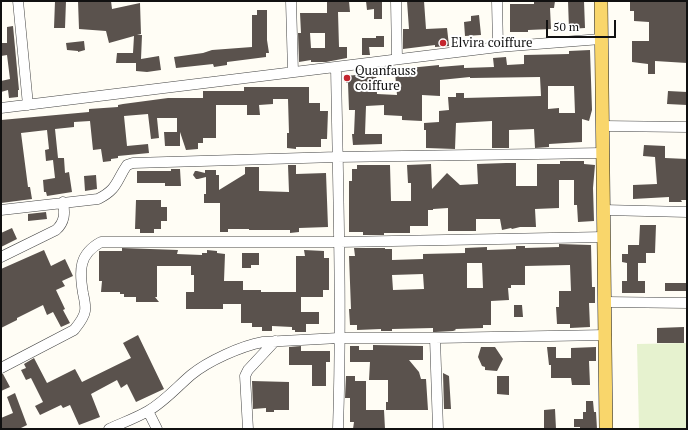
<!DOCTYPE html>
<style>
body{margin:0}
#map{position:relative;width:688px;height:430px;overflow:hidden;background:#fffdf5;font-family:"PT Serif",serif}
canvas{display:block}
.frame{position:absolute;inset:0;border:2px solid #111;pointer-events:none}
.scale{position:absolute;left:546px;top:20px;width:70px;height:18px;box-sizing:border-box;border:2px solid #111;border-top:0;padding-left:5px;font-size:12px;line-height:14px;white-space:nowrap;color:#111;-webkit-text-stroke:3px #fff;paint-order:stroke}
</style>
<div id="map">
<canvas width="688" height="430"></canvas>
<div class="frame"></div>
<div class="scale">50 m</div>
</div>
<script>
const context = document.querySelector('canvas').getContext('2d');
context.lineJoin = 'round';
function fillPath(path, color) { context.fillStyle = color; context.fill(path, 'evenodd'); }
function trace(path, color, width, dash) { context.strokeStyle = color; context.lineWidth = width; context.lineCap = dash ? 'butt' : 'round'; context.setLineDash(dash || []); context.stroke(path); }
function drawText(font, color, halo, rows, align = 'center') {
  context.font = font + ' "PT Serif",serif'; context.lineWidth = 4; context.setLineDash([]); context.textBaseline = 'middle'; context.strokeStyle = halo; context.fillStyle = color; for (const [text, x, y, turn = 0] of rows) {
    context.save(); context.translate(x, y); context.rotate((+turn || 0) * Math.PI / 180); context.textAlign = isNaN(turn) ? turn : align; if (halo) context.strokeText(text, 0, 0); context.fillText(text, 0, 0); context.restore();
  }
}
fillPath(new Path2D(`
 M687,343V429H639L637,344Z`), '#e6f2cf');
fillPath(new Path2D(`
 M55,1H66L65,28H54Z
 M78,1H111L112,9L140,3L141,34L137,35H142L141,59L159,56L161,70L147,72L136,71V63H116L117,53H133L134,36L109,43L106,31L79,29Z
 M327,1H349L350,12H338L339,47H347V58L326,62H311V60L299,62L298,33H301L300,13H327ZM310,33H325V48H311Z
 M366,1H382V19H374V9L367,10Z
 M407,1H424L426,29L447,28L449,46L435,47V45L403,49V29H409Z
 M555,1L554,8H550L551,29L528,30V32H510V4H534V2Z
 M568,1H584L585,28L569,29Z
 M630,1H687V63L655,61V74H648V64L632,62V41H649V22L634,21V11H630Z
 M257,10H267V40L269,53H266V57L227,62V65L214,67L213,64L176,68L174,57L203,53L212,50L252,47V15H257Z
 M479,15L481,35L465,36L464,22L471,21V16Z
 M13,26L19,90H18V97L9,98L8,90L1,92V81L10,79L7,55L1,56V43H7V27Z
 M376,36H384V47H369L370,55H362V38H376Z
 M84,41L85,50L78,52V51L67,50L66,43Z
 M590,50L592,110L589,121L582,119V142L549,144V147L535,148L534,129L509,130V148H492V121L456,123L455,149L426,148V130H424V123L439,122V111L449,110L448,97H456V93H464V98L541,96L540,77L470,78V77L440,80V96L422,95V121L402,120V116L384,115V105L366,106L365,134H382V144L353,145L352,134H354L355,110H349L348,83H346V76L376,73L377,94L397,95L395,72H399V69L439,65V67L464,65V68L494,67L493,58L506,57L507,65L524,64V55L569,54V51ZM548,86H574L575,113H559V108L548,109Z
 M244,87H309V103H320V111H328L327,139H321V147H296V149L287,148V133H289L288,99H273V104L259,105L260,115H247V105H216V138H203V143H198V149L186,150L180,132V146H165L164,132H177V118H157L159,138L151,139L148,114L124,116L127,146L148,144L149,153L118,156V158L111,159V161L103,162L101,149L93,150L90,121L74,122V127L55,129L58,158H64L65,173L69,172L72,192L47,196L46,192H44L43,180L55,178L53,160L46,161L45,150L49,149L47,130L21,133L28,187H30L32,199L1,203V120L89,112V109L118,107V105L123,104L168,98H203V91H244Z
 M668,91L687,92V105L667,104Z
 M644,145L665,146V158L687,159V200H681L682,202H669V197L633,199V185L657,184L655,157L643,156Z
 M560,161H584V164L595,165L593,188L594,221L578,222L577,205H574V180H559V208L535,209L536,227H520L512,229L511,228L502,230L500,219H476V231H448V208L433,209V210H428V226H410V233H384V235H363V232H349V181H352V169H357V165H390L391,201H411V183H408L407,165L431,164L432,189L447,173L460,185L478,184L477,164L506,163H516V186H537V164H560Z
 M288,165H296V174L326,173L328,227L299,228V232L290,233V230H249V229H228V232H220V203H204V194H206V177L198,179H196L193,175L195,171H197L205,173V170H216V175H219V190L245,174V167H259V191L289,192Z
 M171,169H180L181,186H165V183H137V171H171Z
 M96,175L97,189L85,191L84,176Z
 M136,200H161V207H167V221H161V229H154V233H140V229H135Z
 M46,212L47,219L28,221V214Z
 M640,225H656L655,253H646V263H638V281H645V293H622V281H627V263L622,262V254H628V245H639Z
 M12,228L17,239L1,247V233Z
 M559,244L591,245L592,287H595V303H589L590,327L570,328V324H557L556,307H559V291H571L570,265L525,266V285H511V288H508L509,300L491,301V325H483V328L455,329L456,330L453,331L435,332H433V328L392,329V331H381V329L357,330V325H350L349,309H351L349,256H355L354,248H385V249H392V260L423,259V254L465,253V248L487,247V250L516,249V246H525V248L559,247ZM467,263H482L483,288H467ZM423,274L424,289L393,290L392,275Z
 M122,248L178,250L177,254L202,255V253H207V250L217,251V253L225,254L224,281H243V290H261V292H296V256H305L304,250L324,251V258H329V290H323V297H301V312H319V324H306V332H295V330H292V327L272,326V331H262V327H252V323H241V304H223V309H186V292H194V275H191V266H157V297H155L159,302H136V297H124V294H120V292H101L102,281H99V251H122Z
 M44,250L51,266L65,259L73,276L62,281L65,286L56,290L65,309L63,310L70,323L61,327L53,312L47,315L43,305L17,318V320L1,328V269Z
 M242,253H259V265H251V268H242Z
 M665,283H686V291H665Z
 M514,305H522L523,317H514Z
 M684,327V343H657V328Z
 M138,335L164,389L136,402L127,384L121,388L117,380L91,394L100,417L79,425L70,405L63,408L61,405L40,415L35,406L43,402L31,378L26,380L21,370L26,368L24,364L34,358L47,383L75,369L82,382L131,358L123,343Z
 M373,345L423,346V360H409L419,372L421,379H426L428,410H386V402H388V380H369L370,362H350V346H359V350H373Z
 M301,346V351H330V362H326V386H312V365H289V347Z
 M481,347H495L503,359L497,371L485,370V367L482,366L478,357Z
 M547,347H556V358H571V348L596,347V361H589L590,385H572L571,378H551V365H549Z
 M443,373L449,376L451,409H444Z
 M1,374H3L10,387L1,391Z
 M346,376H355V381H366V410H384L385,429H353L354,422H350V398H345Z
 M497,376H509V395L497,394Z
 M252,381L289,382V410H274V412H266V408L253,409Z
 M15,393L27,425L19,429H1V418L13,413L7,397Z
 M586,401H593L594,412H596L597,429H580V427H574V419H583V412H586Z
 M555,409L556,429H544V410Z`), '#5a524d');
const minor = new Path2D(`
 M18,1L28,105
 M291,1L293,72
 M396,1L397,59
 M497,1L498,47
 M336,67C338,188 342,308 338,429
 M1,108L498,47L601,39
 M603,126L687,127
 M1,210L98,199C118,189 116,181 127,165L133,163L337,157L603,153
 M604,210L687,212
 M1,257L56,230C65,222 65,213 63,202
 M606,302L687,303
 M435,338L438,429
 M1,368L74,330C78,325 84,318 85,311C86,306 84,298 83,293C79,270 79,254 101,242H340L604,237
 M148,411L157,429
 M109,429C122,423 136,418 148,411C164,402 177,387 191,375C208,361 241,346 263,342L339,338H435L606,335
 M248,429L245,376L248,370L275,341`);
const major = new Path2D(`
 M601,1L606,429`);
trace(minor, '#444', 11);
trace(major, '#222', 14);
trace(minor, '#fff', 10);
trace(major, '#f9d66b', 13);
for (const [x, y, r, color] of [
 [443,43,4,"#c4262e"],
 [347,78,4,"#c4262e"]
]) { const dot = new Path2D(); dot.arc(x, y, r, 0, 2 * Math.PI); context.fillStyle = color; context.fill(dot); trace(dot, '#fff', 1.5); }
drawText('13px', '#111', '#fff', [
 ["Elvira coiffure",451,43],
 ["Quanfauss",355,71],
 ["coiffure",355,86]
], 'left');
</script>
